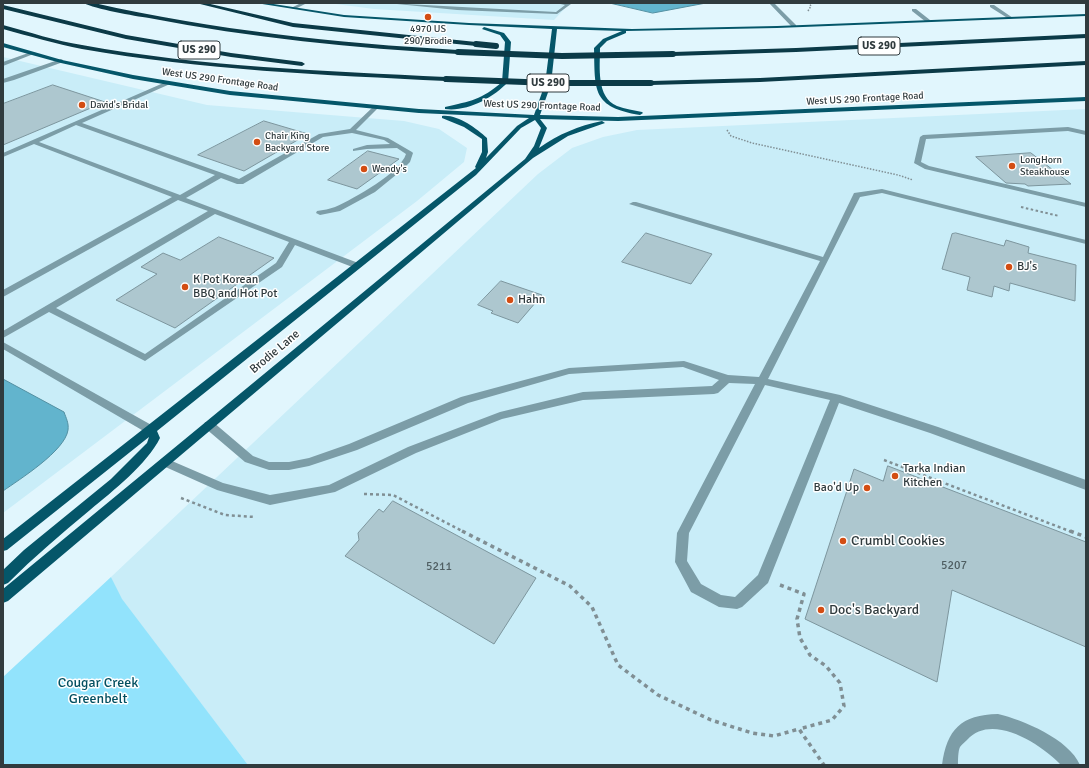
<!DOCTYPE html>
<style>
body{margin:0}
#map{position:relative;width:1089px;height:768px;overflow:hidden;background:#e1f6fd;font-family:Signika,sans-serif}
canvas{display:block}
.frame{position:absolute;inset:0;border:4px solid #303b3e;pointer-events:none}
</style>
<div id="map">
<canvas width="1089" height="768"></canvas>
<div class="frame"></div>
</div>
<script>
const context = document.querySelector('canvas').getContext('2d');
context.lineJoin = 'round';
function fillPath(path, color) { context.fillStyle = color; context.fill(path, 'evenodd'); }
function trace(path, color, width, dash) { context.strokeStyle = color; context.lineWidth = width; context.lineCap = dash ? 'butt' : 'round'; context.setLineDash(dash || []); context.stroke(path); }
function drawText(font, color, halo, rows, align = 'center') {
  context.font = font + ' Signika,sans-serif'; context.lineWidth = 3; context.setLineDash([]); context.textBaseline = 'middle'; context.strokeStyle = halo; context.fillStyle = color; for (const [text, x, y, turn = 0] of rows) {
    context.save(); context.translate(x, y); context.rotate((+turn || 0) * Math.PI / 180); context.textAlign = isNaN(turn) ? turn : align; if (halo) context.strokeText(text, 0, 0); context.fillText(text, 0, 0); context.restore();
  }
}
fillPath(new Path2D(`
 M328,3H570L554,20L374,9Z
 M3,57L207,105L404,121L439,129L467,148L464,162L417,201L3,513Z
 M1086,109V765H248L121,599L111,577L538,174L572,148L603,137L637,130Z`), '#c9edf8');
fillPath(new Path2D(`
 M111,577L122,599L248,765H3V677Z`), '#92e3fc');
const water = new Path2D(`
 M610,3H706L653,13Z
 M3,379L64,412C66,418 69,423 68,430C65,451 20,479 3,491Z`);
fillPath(water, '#62b4cd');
trace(water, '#5390a2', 1);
const building = new Path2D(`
 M53,85L105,102L3,145V104Z
 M264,121L308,134L244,171L198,155Z
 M368,151L399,159L357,189L328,180Z
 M1031,153L1071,184L1028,186L1025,184L1006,183L976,157Z
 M646,233L712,254L691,284L622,262Z
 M956,233L1004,246L1006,240L1029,247L1028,253L1076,265L1075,301L1010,283L1009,291L994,286L992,297L967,290L970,277L942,269L952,234Z
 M219,237L274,258L175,328L116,300L157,274L141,267L163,253L180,260Z
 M501,281L542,295L518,323L491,313L493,311L478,305Z
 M888,466L1086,542V647L952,590L937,682L805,619L854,469L883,481Z
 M393,501L536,578L494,644L345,556L359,540L358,533L379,509L383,512Z`);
fillPath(building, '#adc7cf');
trace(building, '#7d969e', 1);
trace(new Path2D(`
 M808,11L811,6L809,3
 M727,130L731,136L752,143L898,175L913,180`), '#808f94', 1.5, [1.5, 1.5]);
trace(new Path2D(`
 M1021,207L1059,216`), '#808f94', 2, [2.5, 2.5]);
trace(new Path2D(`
 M884,460L1072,532
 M364,494L393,495L464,532
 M181,498L225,515L255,517`), '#808f94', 2.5, [3, 3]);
trace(new Path2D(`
 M462,531L570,586L592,607L618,665L658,695L711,720L752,733L774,736L799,729L824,765
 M1070,531L1086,537
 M780,585L804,594L797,619L800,638L810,655L826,666L840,683L844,706L832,720L799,729`), '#808f94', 3.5, [4, 4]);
fillPath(new Path2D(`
 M301,3H307L295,9L291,8Z
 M387,3L556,12L565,5L556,3L571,4L557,14L457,10Z
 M769,3H774L796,25V27H792Z
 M990,5H994L1013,18L1009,19L990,7Z
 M912,9H916L930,20V22H926L912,11Z
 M31,52L36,53L3,66V62Z
 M61,59L63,60V62L14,80L3,83V79Z
 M168,81L171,83L170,84L82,123L239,179L319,134L350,129L374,106H378V108L356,130L388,138L412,152L413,153L410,162L402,170L375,192L340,211L320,215L316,213L317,211C323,210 330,209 335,207C355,198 400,173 406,154L397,148L367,149L353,151V149L367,145L390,144L384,140L352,133L323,137L243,184H237L221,178L186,198L361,264L362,266L358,268H355L295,245L282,267L145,361L49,312L3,338V331L208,211L178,200L3,297V290L172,197L34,144L3,157V153ZM76,125L215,175L180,195L39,142ZM215,214L289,242L276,263L145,354L56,308Z
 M1068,127L1086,131V135L1068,131L926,139L921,162L929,166L1086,203V207L925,169L914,163L920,137L923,135Z
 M882,189L1086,240V244L882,193L860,197L768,379L840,395L938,427L1086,480V490L930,433L839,403L768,583L742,607L737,609L719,607L691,592L675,562L677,533L755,384L729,383L718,393L714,394L583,400L502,419L416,453L335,492L270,505L217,490L161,465L159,462L161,459L165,458L223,483L270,495L329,485L408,447L500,412L583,392L712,386L719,380L683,367L569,374L468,403L357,450L309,466L289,470H269L245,462L205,428L204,425L205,422H213L253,456L269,462H289L309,458L349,444L461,397L569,368L684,361L728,375L759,377L820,261L629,204L633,202H636L823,257L854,193ZM765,385L830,400L758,575L735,597L721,595L701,584L687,561L689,533Z
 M3,342L155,427L156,430L155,433H147L3,349Z
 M998,714C1023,720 1069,739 1080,765H1061C1041,744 992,712 967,740C965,742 962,744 960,747C958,751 958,760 958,765H942C947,729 961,715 998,714Z`), '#7c9da7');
fillPath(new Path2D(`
 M256,3H267L344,15L469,23L632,29L777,26L1086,14V16L777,28L626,31V33L607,41L600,48C600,67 596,97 617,106C625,109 634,110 642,112L643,113L640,115C592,107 595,91 594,48L603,39L622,31L557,29L551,84L540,115L618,117L1086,97V101L618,121L540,119L547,128L539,148C559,134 578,126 602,121L605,123L568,136L533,158L8,601L3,603V589L525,159L534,146L541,128L535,120L521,128L476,175L157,431L160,438C147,464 113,491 90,510C62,533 34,557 8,583L3,585V570L24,550L111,479L147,443L149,437L7,550L3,551V539L476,168L475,167L482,152V139L464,127L442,118V116C457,114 476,128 487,138L488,152L486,158L517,126L529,118L419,113L230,95L133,79L61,63L3,47V43L62,60L133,75L230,91L419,109L534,115L545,84L552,29L469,25L344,17Z
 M484,27L504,33L511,42L508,82C493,98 467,112 445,109V107C471,101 481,100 502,82L505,42L500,35L482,29Z`), '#055669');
fillPath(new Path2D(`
 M84,3H94C214,30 335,43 458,50L461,52L458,54C354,48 251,38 149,18C135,16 94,9 84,3Z
 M196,3H206L293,23L476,42L479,44L476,46L293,27Z
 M3,5L126,35L231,53L302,62L305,64L302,66L231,57L126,39L3,9Z
 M3,25C29,32 56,41 82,45C202,67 325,71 446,77L449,79L446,81C324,75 202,70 82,49C56,44 29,36 3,29Z
 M1086,34V38L796,52L673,56L670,54L673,52L796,48Z
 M1086,61V65L760,82L651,85L648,83L651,81L760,78Z`), '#0b3a47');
trace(new Path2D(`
 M476,44L496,46
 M458,52L562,56L673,54
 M446,79L551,83H651`), '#0b3a47', 6);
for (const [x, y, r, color] of [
 [428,17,4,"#d34d13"],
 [82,105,4,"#d34d13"],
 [257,142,4,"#d34d13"],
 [1012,166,4,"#d34d13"],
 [364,169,4,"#d34d13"],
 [1009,267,4,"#d34d13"],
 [185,287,4,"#d34d13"],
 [510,300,4,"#d34d13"],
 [895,476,4,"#d34d13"],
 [867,488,4,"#d34d13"],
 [843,541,4,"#d34d13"],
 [821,610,4,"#d34d13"]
]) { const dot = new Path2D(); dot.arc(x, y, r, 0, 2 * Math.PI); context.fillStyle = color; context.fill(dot); trace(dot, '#fff', 1.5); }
drawText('10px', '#303b3e', '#fff', [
 ["4970 US",428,29,"center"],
 ["290/Brodie",428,41,"center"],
 ["David's Bridal",90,105],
 ["Chair King",265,136],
 ["Backyard Store",265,148],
 ["LongHorn",1020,160],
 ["Steakhouse",1020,172],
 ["Wendy's",372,169]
], 'left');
drawText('10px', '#303b3e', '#fff', [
 ["West US 290 Frontage Road",220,80,8],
 ["West US 290 Frontage Road",865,99,-3],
 ["West US 290 Frontage Road",542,106,2]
]);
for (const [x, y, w] of [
 [879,46,42],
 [199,50,42],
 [548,83,42]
]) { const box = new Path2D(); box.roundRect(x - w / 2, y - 9, w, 18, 3); context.fillStyle = '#fff'; context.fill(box); trace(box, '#303b3e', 1); }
drawText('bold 11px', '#303b3e', null, [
 ["US 290",879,46],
 ["US 290",199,50],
 ["US 290",548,83]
]);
drawText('12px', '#303b3e', '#fff', [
 ["BJ's",1017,267],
 ["K Pot Korean",193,280],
 ["BBQ and Hot Pot",193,294],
 ["Hahn",518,300],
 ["Tarka Indian",903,469],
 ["Kitchen",903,483],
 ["Bao'd Up",859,488,"right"]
], 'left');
drawText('12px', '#303b3e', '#fff', [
 ["Brodie Lane",275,352,-40]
]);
drawText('12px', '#4f5e62', null, [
 ["5207",954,566],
 ["5211",439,567]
]);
drawText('14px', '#303b3e', '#fff', [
 ["Crumbl Cookies",851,541],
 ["Doc's Backyard",829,610]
], 'left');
drawText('14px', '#034f60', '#fff', [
 ["Cougar Creek",98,683],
 ["Greenbelt",98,699]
]);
</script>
